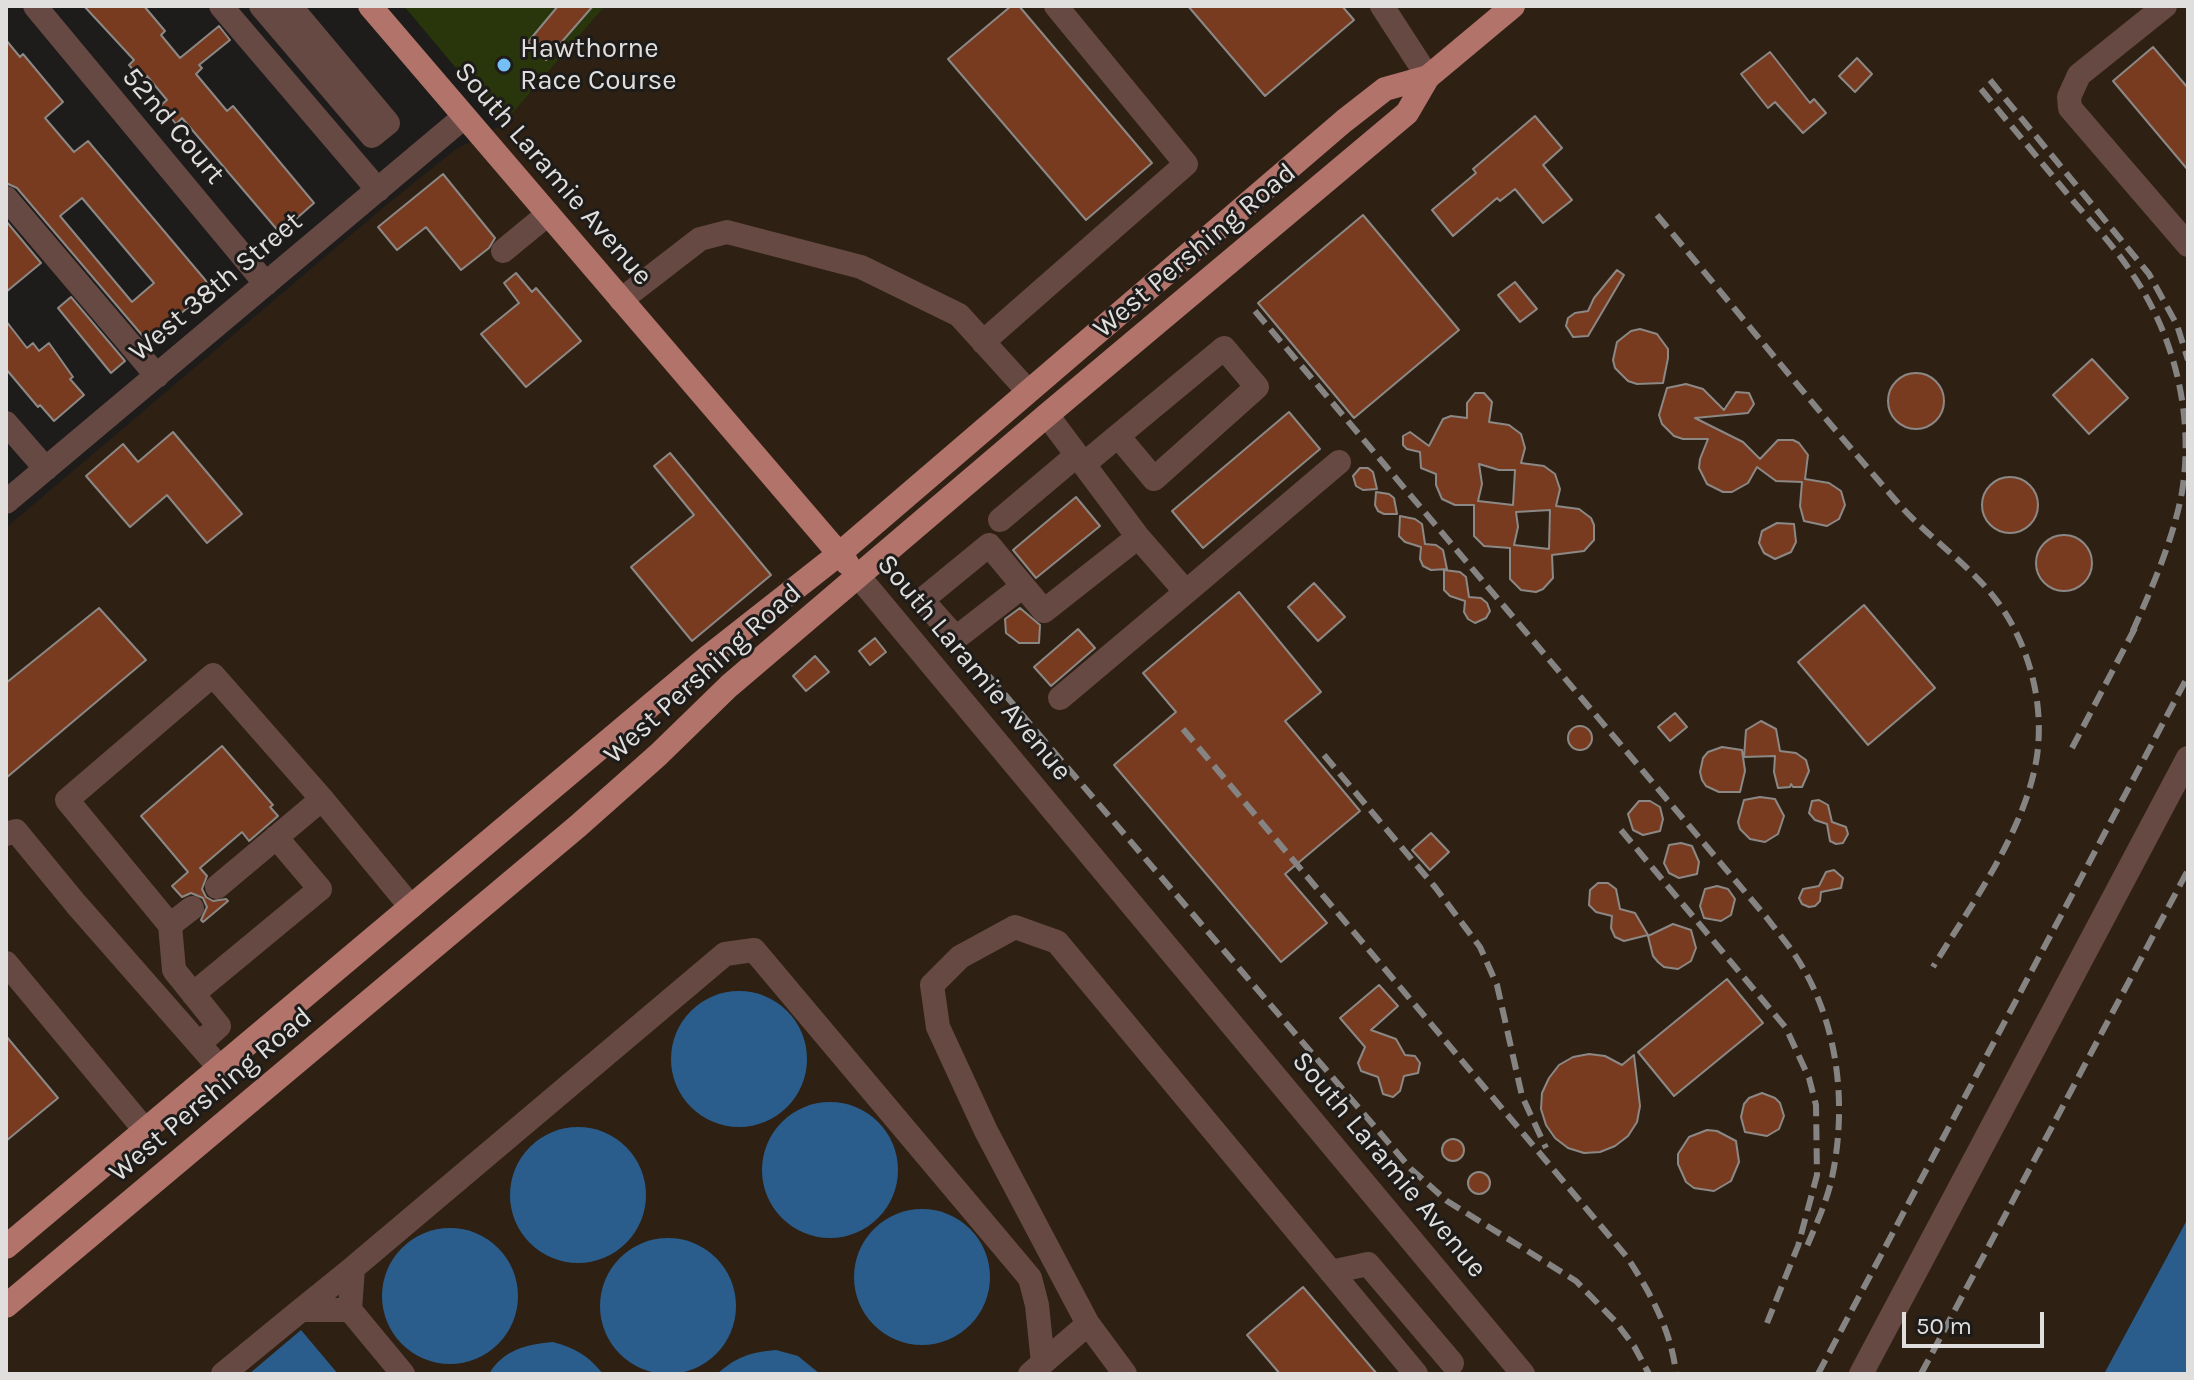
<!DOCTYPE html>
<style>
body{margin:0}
#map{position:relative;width:2194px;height:1380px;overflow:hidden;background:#1e1c1a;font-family:Karla,sans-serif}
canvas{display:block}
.frame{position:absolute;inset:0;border:8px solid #e0dfde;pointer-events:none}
.scale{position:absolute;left:1902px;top:1312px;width:142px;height:36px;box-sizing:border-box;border:4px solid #e0dfde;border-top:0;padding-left:10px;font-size:24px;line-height:28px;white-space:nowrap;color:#e0dfde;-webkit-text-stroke:6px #1e1c1a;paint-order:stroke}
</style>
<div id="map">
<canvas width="2194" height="1380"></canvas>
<div class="frame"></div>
<div class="scale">50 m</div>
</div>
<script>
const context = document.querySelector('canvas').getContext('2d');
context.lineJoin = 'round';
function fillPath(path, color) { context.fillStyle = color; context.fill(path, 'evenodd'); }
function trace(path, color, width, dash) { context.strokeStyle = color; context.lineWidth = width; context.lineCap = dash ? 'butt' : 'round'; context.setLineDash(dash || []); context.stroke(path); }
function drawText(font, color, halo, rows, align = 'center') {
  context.font = font + ' Karla,sans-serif'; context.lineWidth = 6; context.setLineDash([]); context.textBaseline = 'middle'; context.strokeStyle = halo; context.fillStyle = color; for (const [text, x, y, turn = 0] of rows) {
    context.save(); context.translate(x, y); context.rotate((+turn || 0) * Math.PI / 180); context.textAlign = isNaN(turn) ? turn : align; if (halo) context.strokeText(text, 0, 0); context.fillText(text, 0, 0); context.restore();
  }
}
fillPath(new Path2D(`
 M605,6H2188V1218L2104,1374H6V528L385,206L455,150L503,124Z`), '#2e2114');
fillPath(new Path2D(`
 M404,6H605L503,124Z`), '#29360b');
fillPath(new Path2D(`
 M671 1059a68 68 0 1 1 136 0a68 68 0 1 1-136 0Z
 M762 1170a68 68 0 1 1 136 0a68 68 0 1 1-136 0Z
 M510 1195a68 68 0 1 1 136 0a68 68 0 1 1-136 0Z
 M854 1277a68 68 0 1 1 136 0a68 68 0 1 1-136 0Z
 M2188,1218V1374H2104Z
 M382 1296a68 68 0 1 1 136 0a68 68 0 1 1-136 0Z
 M600 1306a68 68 0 1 1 136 0a68 68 0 1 1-136 0Z
 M301,1330L338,1374H249Z
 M553,1342C575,1348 589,1356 603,1374H489C503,1350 527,1344 553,1342Z
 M776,1350L798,1356L820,1374H717C736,1357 751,1352 776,1350Z`), '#2a5d8c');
const building = new Path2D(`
 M84,6H144L165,31L161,35L180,58L219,26L230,40L199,65L202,68L196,74L227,111L233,106L314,203L280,233L182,118L176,124L161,105L167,100L147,76L142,80L129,65L134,60Z
 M558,6H593L546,60L528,42Z
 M1011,6H1019L1152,163L1086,220L948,59Z
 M1188,6H1342L1354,20L1265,96Z
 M6,40L20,57L23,54L63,102L45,118L74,152L88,141L212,288L147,341L17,188L6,183ZM82,198L154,283L132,302L60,216Z
 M2153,47L2188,88V170L2113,81Z
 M1770,52L1810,103L1814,99L1826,113L1803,133L1775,102L1768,108L1741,74Z
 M1857,58L1872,74L1855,92L1839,76Z
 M1535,116L1562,148L1543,165L1572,200L1543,223L1515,189L1500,201L1497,198L1453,236L1432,210L1476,173L1473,169Z
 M443,174L495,238L489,248L461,270L426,227L397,250L378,227Z
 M1363,215L1459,330L1354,418L1258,303Z
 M6,221L41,263L6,292Z
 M1617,270L1624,275L1588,336L1573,337L1566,326L1568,318L1575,313L1588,311L1594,298Z
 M516,273L532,292L536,288L581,341L526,387L481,334L519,303L504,283Z
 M1515,282L1537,309L1520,322L1498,295Z
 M71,297L125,361L111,373L58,308Z
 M6,321L27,348L33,343L39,351L49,343L73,377L70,379L84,395L54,421L40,405L38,407L6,369Z
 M1640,329L1657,334L1668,349V358L1663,383L1637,384L1628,381L1615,368L1613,360L1617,342L1631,331Z
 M2092,359L2128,398L2089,434L2053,395Z
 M1888 401a28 28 0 1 1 56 0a28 28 0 1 1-56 0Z
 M1686,384L1703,389L1724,410L1736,392L1749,393L1754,404L1748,413L1695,418L1743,442L1760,459L1778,440H1793L1799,443L1808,455L1805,479L1829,483L1841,491L1845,505L1839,519L1827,526L1804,521L1800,506L1802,482L1776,481L1757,467L1748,483L1732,492H1723L1707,484L1699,468L1700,459L1708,439H1683L1674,436L1662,424L1659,415L1667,388Z
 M1475,393H1484L1492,402L1489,422L1509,425L1521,434L1525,448L1521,463L1544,466L1555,474L1560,489L1556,506L1579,509L1591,518L1594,525V540L1584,551L1552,555L1553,578L1543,589L1536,592L1521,590L1510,579V548L1484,546L1474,536V505H1455L1442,499L1436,485V474L1421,468L1420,452L1407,449L1403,445V436L1410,432L1429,446L1443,419L1451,416L1467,418V403ZM1479,464L1499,470H1515L1513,505L1478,501L1482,484ZM1550,510L1549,549L1514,545L1518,527L1516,512Z
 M1289,412L1320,449L1203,548L1172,511Z
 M173,432L242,514L207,543L167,495L130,527L86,476L123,444L138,462Z
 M670,453L771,575L692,641L631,567L694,515L654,466Z
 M1360,468H1368L1373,472L1377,489L1363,490L1356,486L1353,476Z
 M1982 505a28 28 0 1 1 56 0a28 28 0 1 1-56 0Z
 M1376,492L1389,494L1394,498L1397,514H1384L1378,511L1375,505Z
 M1076,497L1100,526L1036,578L1013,550Z
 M1400,516L1415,519L1422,524L1425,544L1436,545L1443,550L1447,569L1431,570L1423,566L1420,559L1421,547L1405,542L1399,536Z
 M1777,523L1794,524L1796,542L1791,552L1775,559L1764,553L1759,543L1762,531Z
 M2036 563a28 28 0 1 1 56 0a28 28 0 1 1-56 0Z
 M1444,570L1460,572L1466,577L1469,597L1481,598L1487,603L1490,611L1486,618L1475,623L1468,619L1464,612L1465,601L1450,596L1444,590Z
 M1314,583L1345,617L1318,641L1288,607Z
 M1239,592L1321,692L1285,721L1360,811L1285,874L1327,923L1281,962L1114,765L1176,712L1143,673Z
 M1864,605L1935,688L1868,745L1798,662Z
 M99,608L146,660L6,778V683Z
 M1020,608L1040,625L1039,643H1019L1006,633L1005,619Z
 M1078,629L1095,648L1051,686L1034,667Z
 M875,638L886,652L870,665L859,651Z
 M815,656L829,672L806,691L793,676Z
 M1675,713L1687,727L1670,741L1658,727Z
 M1761,721L1776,729L1780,751L1796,753L1806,760L1809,771L1802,787H1793L1791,784L1790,787L1778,788L1774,772L1775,756L1744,757L1746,730Z
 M1568 738a12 12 0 1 1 24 0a12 12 0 1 1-24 0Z
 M222,746L273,805L270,807L278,816L249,841L242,832L200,868L207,876L202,889L206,897L213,901L226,899L228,901L203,922L201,920L207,907L203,898L191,893L182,897L172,886L188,872L141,816Z
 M1722,747L1742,750L1745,771L1740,792H1719L1706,786L1702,780L1700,772L1703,758L1708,752Z
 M1760,797L1775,799L1784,816L1778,834L1765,842L1750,839L1740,829L1738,822L1744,800Z
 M1819,800L1828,805L1832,822L1846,827L1848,834L1843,843L1836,844L1830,841L1827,824L1815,820L1809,813L1812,801Z
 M1639,801H1650L1660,807L1663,819L1660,831L1643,835L1633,830L1628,814Z
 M1431,833L1449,852L1430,870L1412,850Z
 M1681,843L1692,846L1699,862L1697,874L1679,878L1669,873L1664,863L1669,845Z
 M1834,870L1843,878L1841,888L1821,892L1820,901L1815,906L1809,907L1802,904L1799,898L1803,889L1819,886L1826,872Z
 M1598,883H1608L1616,889L1620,909L1635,913L1648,935L1624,941L1615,937L1611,928L1612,916L1596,912L1589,905L1590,890Z
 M1717,886L1728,889L1735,899L1731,915L1721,921L1704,918L1700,906L1705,889Z
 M1673,924L1691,930L1696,948L1691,961L1678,969L1664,967L1658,962L1653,956L1648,936Z
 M1727,979L1763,1023L1674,1096L1638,1052Z
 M1379,985L1398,1006L1371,1030L1396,1039L1405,1055L1415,1056L1420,1063L1418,1073L1404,1076L1400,1091L1393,1097L1383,1094L1378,1077L1361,1071L1358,1063L1365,1047L1340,1018Z
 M6,1036L58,1098L6,1141Z
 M1589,1054L1605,1056L1622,1065L1634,1055L1640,1106L1637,1122L1628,1136L1615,1146L1600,1152L1584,1153L1568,1148L1555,1138L1546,1125L1541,1109L1542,1093L1549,1078L1559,1065L1573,1057Z
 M1762,1093L1775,1098L1780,1103L1784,1116L1779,1129L1767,1136L1745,1132L1741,1117L1744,1104L1749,1098Z
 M1707,1130L1717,1131L1736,1141L1739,1162L1731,1181L1714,1191L1694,1188L1686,1182L1678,1164V1154L1689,1137Z
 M1442 1150a11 11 0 1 1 22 0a11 11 0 1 1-22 0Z
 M1468 1183a11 11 0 1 1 22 0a11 11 0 1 1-22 0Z
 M1303,1287L1377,1374H1280L1247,1335Z`);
fillPath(building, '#783b1f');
trace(building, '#8b8886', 2);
trace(new Path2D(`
 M35,6L266,284
 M221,6L378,190
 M261,6L372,136L388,123L290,6
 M1382,6L1428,77
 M2165,6L2079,75L2069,97L2070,108L2188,245
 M6,198L157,376
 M503,251L548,214
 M621,300L700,239L727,232L861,267L959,315L1027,390
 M983,342L1186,164L1056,6
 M6,423L46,469
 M1084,464L1224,348L1257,387L1154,479L1118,436
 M6,502L464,117
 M1000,520L1077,455
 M1138,537L1186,592L1339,462
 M859,577L1523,1374
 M1023,586L956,638L922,600L989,545L1044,611L1138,537L1047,415
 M1060,698L1186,592
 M6,834L16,831L76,904L219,1067
 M217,887L322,799
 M170,925L192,908
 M6,963L145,1130
 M193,994L320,889L276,837
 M199,1044L219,1026L174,970L170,925L67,800L213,675L322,799L411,907
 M1331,1272L1368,1264L1452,1363
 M301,1310L353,1268
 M350,1310L353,1268L725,954L754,950L1030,1278L1037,1305L1043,1363
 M1088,1324L1125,1374
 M223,1374L301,1310H350L403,1374
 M1030,1374L1088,1324L986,1131L938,1027L932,985L960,957L1015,927L1057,942L1416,1374
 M1861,1374L2188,758`), '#674944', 24);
trace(new Path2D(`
 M370,6L847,563
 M6,1247L708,657L839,554L1344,121L1385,89L1428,77
 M6,1306L578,826L658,755L729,686L1047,415L1407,113L1428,77L1513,6`), '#b1736a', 24);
trace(new Path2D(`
 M1990,80L2149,274L2177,325L2188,360
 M1981,89C2012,127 2043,164 2074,202C2095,226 2118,251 2135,278C2176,340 2194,419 2182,492C2173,541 2151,590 2131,635
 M1657,215C1737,311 1816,409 1898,503C1931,541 1977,569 2004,611C2031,653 2044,706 2037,756C2026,830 1971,905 1933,967
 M1255,311L1767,918C1779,934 1793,950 1803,968C1840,1031 1847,1112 1831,1182C1825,1206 1814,1229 1805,1251
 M989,676L1411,1169L1447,1201L1576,1281L1615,1321L1634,1346L1649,1374
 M1183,729L1627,1257C1650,1292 1672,1332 1676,1374
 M2072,748L2135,628
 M1324,755L1435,887L1480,947L1497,985L1522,1096L1546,1148
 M1621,830L1786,1028L1809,1078L1816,1105L1817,1175L1798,1246L1767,1323
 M1818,1374L2188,676
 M1921,1374L2188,870`), '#868483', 6, [16, 8]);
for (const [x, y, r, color] of [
 [504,65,8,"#74c0f6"]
]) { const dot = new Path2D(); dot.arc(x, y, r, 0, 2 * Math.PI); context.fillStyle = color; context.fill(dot); trace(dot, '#1e1c1a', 3); }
drawText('28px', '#e0dfde', '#1e1c1a', [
 ["Hawthorne",520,49],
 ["Race Course",520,81]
], 'left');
drawText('28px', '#e0dfde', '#1e1c1a', [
 ["52nd Court",173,126,50],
 ["South Laramie Avenue",553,174,49],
 ["West Pershing Road",1195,251,-40],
 ["West 38th Street",216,287,-40],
 ["South Laramie Avenue",974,668,50],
 ["West Pershing Road",703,674,-42],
 ["West Pershing Road",211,1095,-40],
 ["South Laramie Avenue",1389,1165,50]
]);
</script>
